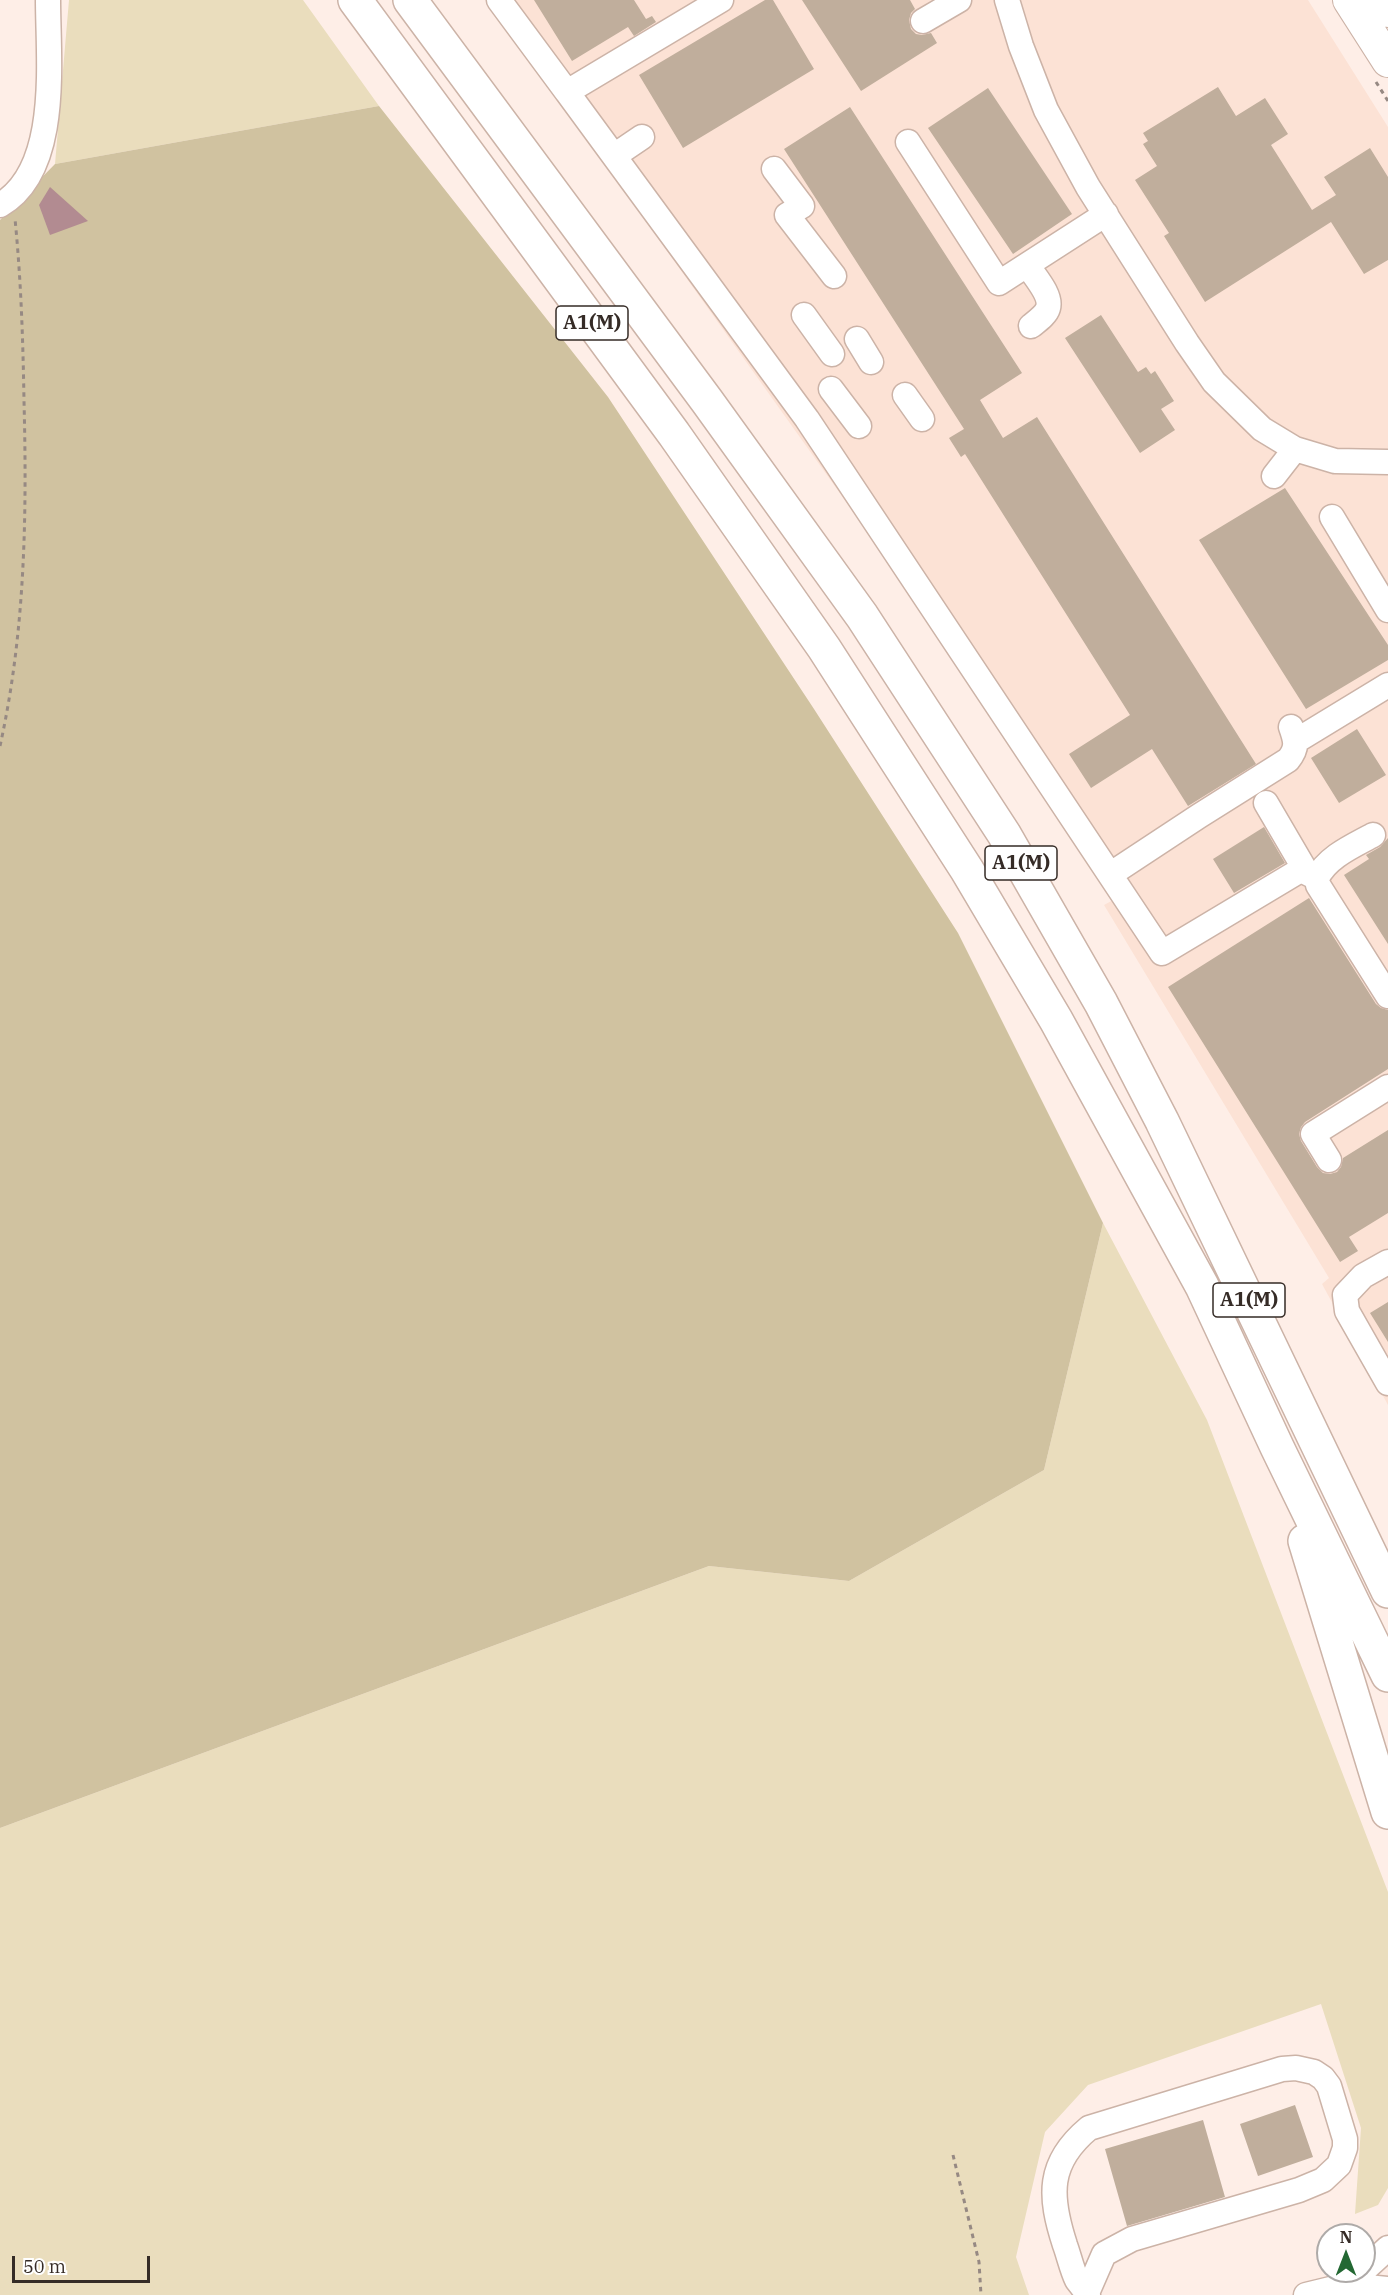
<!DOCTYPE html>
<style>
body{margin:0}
#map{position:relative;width:1388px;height:2295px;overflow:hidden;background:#feeee7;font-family:"IBM Plex Serif",serif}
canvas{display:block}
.north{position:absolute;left:1316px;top:2223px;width:60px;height:60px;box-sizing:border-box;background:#fff;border:2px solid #aeaaa8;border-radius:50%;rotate:0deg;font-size:16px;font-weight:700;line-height:24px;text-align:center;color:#352b26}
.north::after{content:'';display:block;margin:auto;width:21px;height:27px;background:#236833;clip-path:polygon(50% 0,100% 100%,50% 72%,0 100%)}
.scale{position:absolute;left:12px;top:2256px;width:138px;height:27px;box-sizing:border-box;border:3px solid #352b26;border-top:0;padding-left:8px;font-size:18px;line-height:21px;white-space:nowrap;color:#352b26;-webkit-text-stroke:4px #fff;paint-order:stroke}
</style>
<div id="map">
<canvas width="1388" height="2295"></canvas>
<div class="north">N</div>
<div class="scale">50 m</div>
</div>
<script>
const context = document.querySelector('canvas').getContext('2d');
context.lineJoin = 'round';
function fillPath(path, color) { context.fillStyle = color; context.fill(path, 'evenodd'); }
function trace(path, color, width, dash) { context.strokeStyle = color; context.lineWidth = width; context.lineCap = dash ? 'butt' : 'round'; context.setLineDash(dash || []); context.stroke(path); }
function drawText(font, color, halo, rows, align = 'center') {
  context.font = font + ' "IBM Plex Serif",serif'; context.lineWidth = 5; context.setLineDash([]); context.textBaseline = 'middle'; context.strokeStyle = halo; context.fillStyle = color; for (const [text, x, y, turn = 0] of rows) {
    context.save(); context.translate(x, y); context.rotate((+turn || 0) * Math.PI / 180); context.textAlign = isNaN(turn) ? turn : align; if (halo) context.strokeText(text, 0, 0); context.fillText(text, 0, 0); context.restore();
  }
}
fillPath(new Path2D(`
 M488,0H1308L1388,127V1405L1322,1284L1329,1278L1104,905L1115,899L936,628Z`), '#fce2d5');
fillPath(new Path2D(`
 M69,0H303L379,106L55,164Z
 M1103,1223L1207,1420L1388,1892V2188L1378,2205L1355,2214L1361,2128L1321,2004L1088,2085L1045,2132L1016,2257L1029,2295H0V1828L709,1566L849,1581L1044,1470Z`), '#eaddbd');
fillPath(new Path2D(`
 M379,106L608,397L814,709L958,933L1103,1223L1044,1470L849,1581L709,1566L0,1828V220L55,164Z`), '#d0c2a0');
fillPath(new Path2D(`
 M50,187L88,221L50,235L39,205Z`), '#b28b91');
fillPath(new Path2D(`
 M534,0H634L646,19L652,16L656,22L634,36L628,27L572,61Z
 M765,0H773L814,69L683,148L639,75Z
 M802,0H910L915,9L911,13L909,20L911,29L916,34L922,35L931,33L937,43L861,91Z
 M1218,87L1236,116L1265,98L1288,134L1271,145L1312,210L1336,195L1324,177L1370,148L1388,177V260L1364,274L1331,222L1205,302L1164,236L1169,233L1135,180L1157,166L1143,144L1148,141L1143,133Z
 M988,88L1072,214L1013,254L928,128Z
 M850,107L1022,373L980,400L1003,438L1037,417L1256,764L1188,806L1152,749L1091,788L1069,754L1130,715L965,454L961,457L949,438L964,429L784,149Z
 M1101,315L1138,372L1146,367L1151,374L1155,371L1174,401L1161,409L1175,430L1140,453L1065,338Z
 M1285,488L1388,645V660L1306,709L1199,540Z
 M1357,729L1386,775L1339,803L1311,758Z
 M1264,827L1285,863L1234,893L1213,859Z
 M1388,838V944L1344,875L1369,859L1366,855L1380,847Z
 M1309,898L1376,1004L1381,1008L1388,1010V1069L1305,1122L1301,1127L1299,1134L1301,1141L1317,1167L1323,1173L1330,1174L1337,1172L1341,1167L1343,1158L1388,1130V1213L1349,1237L1358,1251L1340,1262L1168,987Z
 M1388,1302V1342L1370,1313Z
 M1295,2105L1313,2157L1258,2176L1240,2124Z
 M1203,2120L1225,2197L1127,2226L1105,2149Z`), '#c0ae9c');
const minor = new Path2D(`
 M499,0L567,92L721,0
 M1007,0L1021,46L1046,110L1088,187L1187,343L1214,382L1262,429L1295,449L1335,461L1388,462
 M923,21L959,0
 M567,92L807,419L1162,953L1304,868
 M908,142L999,283L1106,214
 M614,156L642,137
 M774,169L802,206L787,215L834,276
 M0,205C61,170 48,60 48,0
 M1028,266C1034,276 1052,295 1048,308C1046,315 1037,321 1031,326
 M804,315L832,354
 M857,339L871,362
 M831,389L859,426
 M905,395L922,419
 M1274,476L1295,449
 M1332,517L1388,610
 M1296,741L1388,685
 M1266,803L1304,868L1307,873L1317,878L1318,885L1388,996
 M1111,874L1199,816L1288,760C1298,748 1296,741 1291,727
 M1317,878C1327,857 1353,846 1373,835
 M1329,1160L1313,1134L1388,1087
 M1388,1262L1363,1276L1345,1295L1347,1311L1388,1383
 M1364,2270L1388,2248
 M1087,2293L1104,2254L1132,2239L1299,2190L1323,2180L1339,2165L1345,2148V2139L1329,2086L1323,2078L1314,2072L1296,2068L1282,2069L1089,2128C1047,2163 1049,2196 1065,2245C1069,2256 1072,2270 1077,2280C1081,2285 1085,2290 1088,2295
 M1306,2295L1347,2285L1388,2289`);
const major = new Path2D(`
 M1349,0L1388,61
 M1381,0L1388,11`);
const highway = new Path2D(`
 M355,0L674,434L824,648L967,870L1056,1020L1202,1286L1277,1447L1388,1675
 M410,0L707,401L862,616L1004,834L1101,1003L1162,1121L1388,1591
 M1305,1541L1388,1812`);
trace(minor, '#ccb3a7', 27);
trace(major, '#ccb3a7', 34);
trace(highway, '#ccb3a7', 36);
trace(new Path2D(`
 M1376,82L1388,101
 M0,746C25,633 27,517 24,401C23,341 21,279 15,219
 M953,2155L979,2262L981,2295`), '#968983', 3, [4.5, 4.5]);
trace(minor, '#fff', 24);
trace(major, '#fff', 32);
trace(highway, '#fff', 33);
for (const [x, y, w] of [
 [592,323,72],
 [1021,863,72],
 [1249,1300,72]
]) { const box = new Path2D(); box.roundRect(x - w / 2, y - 17, w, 34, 4.5); context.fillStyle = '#fff'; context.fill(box); trace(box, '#352b26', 1.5); }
drawText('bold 20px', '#352b26', null, [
 ["A1(M)",592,323],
 ["A1(M)",1021,863],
 ["A1(M)",1249,1300]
]);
</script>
